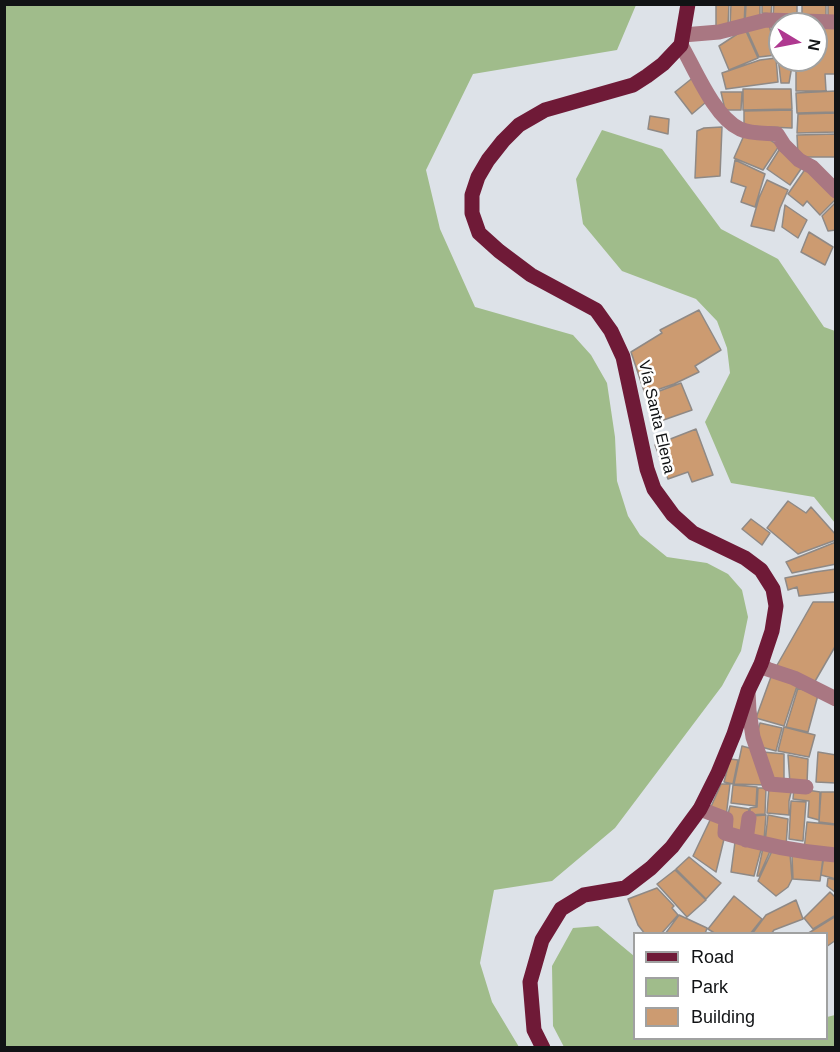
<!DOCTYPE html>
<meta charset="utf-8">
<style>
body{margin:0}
#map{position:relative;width:840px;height:1052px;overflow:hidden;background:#dde2e8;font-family:Arial,sans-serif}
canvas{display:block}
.frame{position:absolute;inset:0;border:6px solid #111315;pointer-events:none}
.legend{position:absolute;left:633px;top:932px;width:195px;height:108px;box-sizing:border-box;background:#fff;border:2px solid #a0a1a1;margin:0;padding:8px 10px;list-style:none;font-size:18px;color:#111315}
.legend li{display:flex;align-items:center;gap:12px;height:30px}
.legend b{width:30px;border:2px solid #a0a1a1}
.north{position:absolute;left:768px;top:12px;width:60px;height:60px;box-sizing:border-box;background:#fff;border:2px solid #a0a1a1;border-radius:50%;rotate:100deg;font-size:16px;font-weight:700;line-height:24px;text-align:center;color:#111315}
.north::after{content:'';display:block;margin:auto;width:21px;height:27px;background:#af3990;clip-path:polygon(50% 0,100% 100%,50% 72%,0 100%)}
</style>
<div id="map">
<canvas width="840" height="1052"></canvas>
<div class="frame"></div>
<ul class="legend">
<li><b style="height:8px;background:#6f1a37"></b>Road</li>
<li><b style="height:16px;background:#a0bc8b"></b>Park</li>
<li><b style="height:16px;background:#cc9b71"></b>Building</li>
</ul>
<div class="north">N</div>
</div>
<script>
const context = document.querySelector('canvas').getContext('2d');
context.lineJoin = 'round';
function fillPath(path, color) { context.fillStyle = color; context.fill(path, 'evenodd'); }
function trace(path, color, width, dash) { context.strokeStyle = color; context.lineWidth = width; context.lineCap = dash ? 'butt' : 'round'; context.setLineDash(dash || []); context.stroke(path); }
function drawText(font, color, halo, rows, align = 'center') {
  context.font = font + ' Arial,sans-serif'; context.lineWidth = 5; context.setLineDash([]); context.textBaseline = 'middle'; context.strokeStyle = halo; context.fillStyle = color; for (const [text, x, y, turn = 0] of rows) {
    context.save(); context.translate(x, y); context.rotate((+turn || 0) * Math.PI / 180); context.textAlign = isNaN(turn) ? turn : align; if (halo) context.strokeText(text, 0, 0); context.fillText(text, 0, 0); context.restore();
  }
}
fillPath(new Path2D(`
 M5,4L636,5L617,50L473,74L426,170L440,229L475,307L573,335L591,355L607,383L615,437L617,481L628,516L640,535L667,557L707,563L728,574L742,590L748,617L741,651L722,686L615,828L552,881L494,890L480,963L492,1002L519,1047H5Z
 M602,130L662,149L721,229L778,259L824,327L835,331V523L814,497L731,483L705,422L730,373L727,348L717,321L696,299L622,271L583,224L576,179Z
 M598,926L634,956V1038H826L827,1017L835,1015V1047H564L553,1026L552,966L573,928Z`), '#a0bc8b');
const building = new Path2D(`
 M716,4H729L728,26H716Z
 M731,4H745L744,26H730Z
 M746,4H760V23L745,24Z
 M762,4H772L771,14L762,13Z
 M774,4H797V17L773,16Z
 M802,4H826V19L802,18Z
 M828,4H836V17H828Z
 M771,23L780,24V60H793L789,83H781L778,57Z
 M769,24L776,55L759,57L746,28Z
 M816,26L836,28V74H825L826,91H796V60H816Z
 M745,29L758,58L729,70L719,46Z
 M776,58L778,82L726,89L722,73L760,60Z
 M695,76L712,97L692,114L675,92Z
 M743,89H791L792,109L743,110Z
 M836,91V112L797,113L796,93Z
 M721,92H742L741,110H725Z
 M792,110V128L744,126V111Z
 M836,113V132L797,133L798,114Z
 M650,116L669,119L668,134L648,129Z
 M722,127L720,176L695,178L697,131L704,128Z
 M745,133L767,138L779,146L763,170L734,158Z
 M836,134V157H798L797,135Z
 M779,150L803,166L790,185L767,169Z
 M735,160L765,174L755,207L741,202L746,187L731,182Z
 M806,168L836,196V199L820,215L807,201L803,206L788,194Z
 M767,180L788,190L780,208L774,231L751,226L759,198Z
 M836,202V230L828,231L822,216Z
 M785,205L807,220L798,238L782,227Z
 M809,232L833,247L825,265L801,252Z
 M699,310L721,350L695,366L699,372L674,384L645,394L631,352L662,333L660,330Z
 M681,383L692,410L655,423L646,396Z
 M696,429L713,475L692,482L688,472L668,479L655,445Z
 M788,501L806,513L811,507L836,535V540L798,554L767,528Z
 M751,519L770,533L762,545L742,529Z
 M836,542V564L792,573L786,562Z
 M836,569V592L799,596L797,587L788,590L785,578L815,572Z
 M813,602H836V645L814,683L776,667Z
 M772,674L798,683L784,726L756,718Z
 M798,688L818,695L808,732L786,727Z
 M760,723L782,728L776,751L754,745Z
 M784,727L815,735L809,757L778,751Z
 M742,746L760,751L766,785L734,784Z
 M763,752L784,754V781L770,782Z
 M818,752L836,755V783L816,782Z
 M788,755L808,759L807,783L790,784Z
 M730,759L738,760L733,784L724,782Z
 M721,784H730L726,817L710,809Z
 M733,785L757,787L756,806L731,803Z
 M769,787L792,788L789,801V815L767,813Z
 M758,788H766L765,814L750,815V808L757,807Z
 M794,788L820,792L819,820L808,817L809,801L793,799Z
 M821,792H835V824L819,822Z
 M791,801L806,802L803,841L789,839Z
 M730,806L749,809L744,836L724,831Z
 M766,815L764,840H753L752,816Z
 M768,815L788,819L786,846L765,843Z
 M712,816L725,820V835L716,872L693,856Z
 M807,822L836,825V855L804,850Z
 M735,842L762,846L754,876L731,872Z
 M763,848L771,849L759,876H757Z
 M772,851L790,854L792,879L788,887L776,896L758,881Z
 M792,856L823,858L820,881L793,879Z
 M824,856L836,857V879L821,875Z
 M689,857L721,883L706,899L676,869Z
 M675,870L706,900L687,917L657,884Z
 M828,878L836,880V893L827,886Z
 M657,888L674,906L672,908L678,915L661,934H645L638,925L628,899Z
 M830,892L836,898V915L813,929L804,918Z
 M734,896L762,919L750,934H716L708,929Z
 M796,900L803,919L774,930L771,934H752L766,915Z
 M679,915L707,928L705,934H665Z
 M836,916V940L826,947V934H807Z`);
fillPath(building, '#cc9b71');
trace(building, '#8f8985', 1.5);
trace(new Path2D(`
 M683,35L719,32L766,20L836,22
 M681,45C695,69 714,117 740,129C750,134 766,133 777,134L784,145L799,160L812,167L836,191
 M761,664L767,669L794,678L836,699
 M748,691L749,711L753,737L769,784L806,787
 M700,809L726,819L725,833C762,845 797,852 836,855
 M746,840L749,818`), '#a97782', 15);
trace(new Path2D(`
 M543,1048L534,1030L530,982L542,940L561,909L584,895L625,888L651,868L672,847L700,809L718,773L734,734L748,691L761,664L772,631L776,606L773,589L761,570L745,558L693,533L673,515L654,489L647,469L623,357L611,331L596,310L531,275L499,251L479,233L472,213V195L478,177L488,160L503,141L519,125L545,110L633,85L647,76L663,64L681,45L688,4`), '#6f1a37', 15);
drawText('16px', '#111315', '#fff', [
 ["Vía Santa Elena",656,417,77]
]);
</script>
